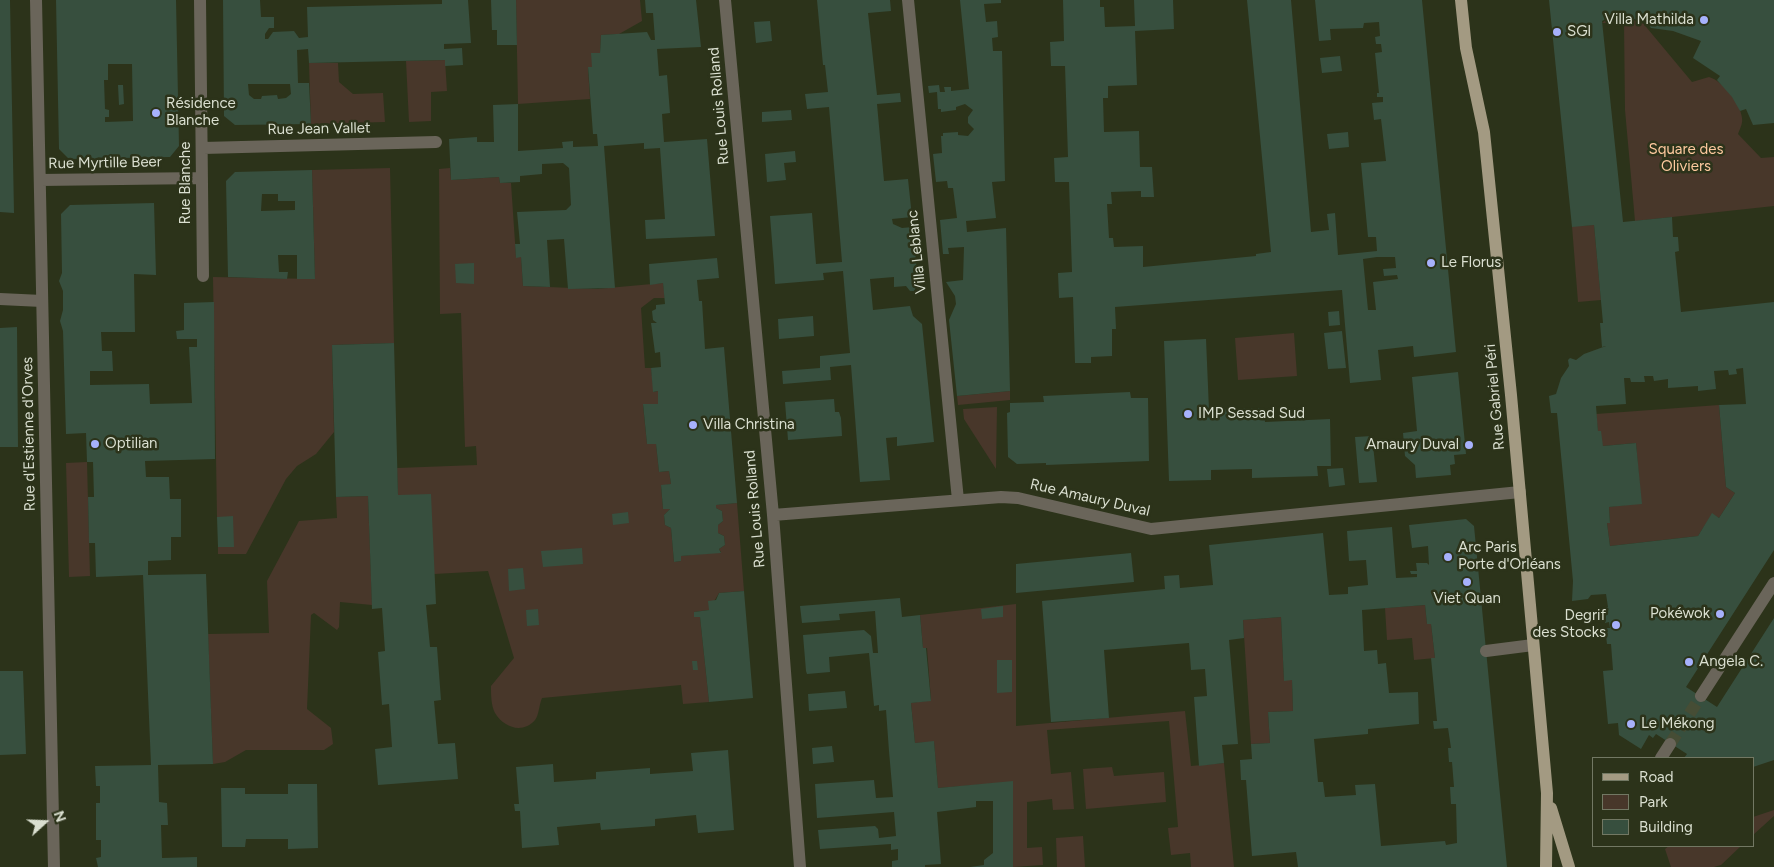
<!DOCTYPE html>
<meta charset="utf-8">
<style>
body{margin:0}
#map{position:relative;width:1774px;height:867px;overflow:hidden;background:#2c331a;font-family:Figtree,sans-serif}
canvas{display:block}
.legend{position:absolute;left:1592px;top:757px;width:162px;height:90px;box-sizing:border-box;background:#2c331a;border:1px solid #727863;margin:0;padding:6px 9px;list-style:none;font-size:15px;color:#dadfd0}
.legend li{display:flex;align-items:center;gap:10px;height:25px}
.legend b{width:25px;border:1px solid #727863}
.north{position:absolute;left:20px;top:797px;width:50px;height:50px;-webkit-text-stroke:4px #2c331a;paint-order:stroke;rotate:70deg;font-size:14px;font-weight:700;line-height:20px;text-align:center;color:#dadfd0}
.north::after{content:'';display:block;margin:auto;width:18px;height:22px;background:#dadfd0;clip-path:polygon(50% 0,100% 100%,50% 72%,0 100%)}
</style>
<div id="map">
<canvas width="1774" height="867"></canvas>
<ul class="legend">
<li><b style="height:6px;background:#a39a82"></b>Road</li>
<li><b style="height:14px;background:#48372a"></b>Park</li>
<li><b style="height:14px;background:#374f3e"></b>Building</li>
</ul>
<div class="north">N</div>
</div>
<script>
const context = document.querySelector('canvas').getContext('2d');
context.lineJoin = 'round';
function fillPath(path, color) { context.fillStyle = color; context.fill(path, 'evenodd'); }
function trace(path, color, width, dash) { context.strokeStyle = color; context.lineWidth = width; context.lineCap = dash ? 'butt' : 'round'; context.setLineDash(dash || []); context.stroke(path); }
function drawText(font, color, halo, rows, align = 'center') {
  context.font = font + ' Figtree,sans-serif'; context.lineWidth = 5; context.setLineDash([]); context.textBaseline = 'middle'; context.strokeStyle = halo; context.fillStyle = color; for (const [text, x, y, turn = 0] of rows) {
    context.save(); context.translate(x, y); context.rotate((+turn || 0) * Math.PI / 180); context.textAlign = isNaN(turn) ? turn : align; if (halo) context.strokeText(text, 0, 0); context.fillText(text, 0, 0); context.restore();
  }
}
fillPath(new Path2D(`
 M516,0H640L642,21L619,34L601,35L600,53L592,67L588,68L590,99L518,104Z
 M1611,16L1642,22L1692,82L1709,77C1723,81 1741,104 1742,118C1743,123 1740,129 1738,134L1761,158L1774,157V206L1635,221L1625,110L1624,23H1602Z
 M445,60L447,91L431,92V121L409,122L406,61Z
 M309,63H338L339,82L353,94L383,93L385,122L311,124Z
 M390,168L394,343L332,345L334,432L316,454L297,466L286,479L246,554H218V547H233V517H217L213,277L315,279L312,170Z
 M450,168L451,180L499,177L500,183H511L516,257H521L523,286L597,289L663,283L665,298H654L641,308L645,368H651L654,392L658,391V404L643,405L647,444H656L659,472L669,471L671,484L661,486L663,509H670L664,515L665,525L671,528L674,562L681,561V556L721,552L719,549L725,545L724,536L718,533V525L723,521L722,511L716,508V505L737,503L744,591L719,593L709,610L694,612L695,617H700L709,702L683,704L681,685L542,698C539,705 539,715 535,720C523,734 504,728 495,713C491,705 491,695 491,686L514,658L488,571L434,574L398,495L397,468L477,465L476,446L465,447L461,313L440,314L439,169Z
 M1594,225L1601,300L1578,302L1572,226Z
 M1294,333L1297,376L1238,380L1235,338Z
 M1010,391V400L958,405L957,396Z
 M1719,405L1726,487L1735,493L1719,518L1712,514L1698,536L1610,546L1607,523H1610L1609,507L1641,503L1636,443L1603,446L1598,431L1596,414Z
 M997,407L996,469L964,419L963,409Z
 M87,462L90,576L69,577L66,463Z
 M368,496L372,605L340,602L339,627L337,630L314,613L311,615L307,709L331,728L333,744L324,750H246L225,762L213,764L208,634L269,633L267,581L299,521L337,518L336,497Z
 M1016,604V726L1185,711L1191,766L1224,763L1234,867H1191L1190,853L1171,855L1168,828L1178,827L1169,721L1047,730L1051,774L1071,772L1074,809L1053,810L1052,799L1027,802V848L1042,847L1043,865L1013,867V782L938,788L934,742L915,743L911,703L931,700L927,648H923L920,615Z
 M1425,605L1427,624H1431L1435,658L1414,660L1412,638L1387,640L1385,608Z
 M1281,617L1284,680H1292L1293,711L1268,712L1270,743L1251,744L1243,620Z
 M1112,767L1114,776L1164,772L1166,802L1086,809L1083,769Z
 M1774,810V816L1753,835V817Z
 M1083,836L1085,867H1057L1056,838Z
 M1669,846H1741L1721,865L1714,867H1671L1665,849Z`), '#48372a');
fillPath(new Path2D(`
 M0,0H10L14,213L0,212Z
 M56,0H176L179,146L170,157L69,159L59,149ZM108,64H132L133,121L105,122V117H109V110L105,109L104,80H108Z
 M223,0H260L261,17H274V28H269L265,34V39H268L273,32L294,31L299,38L308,37L307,7L442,4V0H468L471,43L444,44V49L462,48L463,65L445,66V60L309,63L308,49L297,50L298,83H309L311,124L235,125L224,116ZM248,84H290L291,94L286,98L278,99L277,95L262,96L261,99H254L249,95Z
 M491,0H516L517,45H497V30H492Z
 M645,0H696L701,47L657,49L659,76L667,75L670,113L662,114L664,142L707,139L715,236L646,239L645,220L665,219L660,148L644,149V143L604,146L615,288L568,289L564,239L547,240L550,287L523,286L521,257L516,258L515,244H520L517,212L566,210L571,205L569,168L563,163L542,164V174L520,176V182L500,183L499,177L451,180L449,139L477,137V142H494L493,105L518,104V151L563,148L562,142L573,141V147L598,146L597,134H593L588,67H592L591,53H600L601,35L647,32L651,40H655L653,13H646Z
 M817,0H890L891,11L868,13L877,95L900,93L901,102L877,104L884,181L908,179L912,217L892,219L893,224L902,228L913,227L918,284L914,291H910L906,286L894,287V277L870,279L873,310L910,306L913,316L922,324L934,442L897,446V437L886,438L890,480L860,482L851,365L830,367L831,380L783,384L782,371L820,368V356L850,353L843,271L823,273L824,280L775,284L774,267L770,216L812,213L816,264L842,262L829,107L807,109L805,94L828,92L825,65H823Z
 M960,0H1001V3L984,4L986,22L997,21L998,37L992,38L993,51H1002L1005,181L992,182L996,218L966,221L967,232L1006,228L1010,391L957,396L949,320L956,304L955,296L946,282L963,280L964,247L948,248L949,254H943L940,220L957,218L953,188H948L947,181L936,182L933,154L942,153L941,136H943V133L958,132V135L968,136L974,129L968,123V117L973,110L965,104L956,107V110L941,112V109H938L937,92L929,93L928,86L939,85L940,92H945L944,87H951V91L969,89Z
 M1063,0H1100V7H1104L1105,27L1135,26L1134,0H1173L1174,29L1135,31L1137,85L1108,86V98H1103L1104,132L1139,131L1140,167H1152L1154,197H1141V191L1111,192L1112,204H1107L1109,238H1113L1114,247L1143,246V267L1256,256V254L1271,252L1247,0H1291L1311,232L1329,230L1327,214L1335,213L1338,255L1377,251L1376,237H1368L1361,163L1386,161L1381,119L1374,120L1372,103L1383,102V97H1377V93H1379L1375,53L1382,52L1381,44H1376L1375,37L1380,36L1379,22L1364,23L1363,28L1330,29L1331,40L1319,41L1315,0H1422L1456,352L1414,357L1413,346L1378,350L1381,380L1350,383L1342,290L1115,307L1116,329H1112V356L1091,357V363H1075L1073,297L1059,298L1058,273L1072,272L1069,182H1055L1054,158L1068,157L1065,66H1051L1050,42L1064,41ZM1377,257H1395L1396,268L1383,269L1384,276L1397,275L1398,279L1373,282L1376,310H1368L1363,259Z
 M1549,0H1774V123L1753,125L1746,109L1740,111L1732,97L1717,80L1720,76L1693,58L1701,41L1673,31L1651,28L1647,23L1634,19L1611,16L1602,21L1623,222L1672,217L1673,237H1678L1679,251L1675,252L1681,312L1774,302V550L1686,687L1717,707L1774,618V760L1753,767V758H1684L1687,754L1656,734L1653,738L1649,735L1641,749L1619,735L1618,723L1608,724L1603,671L1613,670L1611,644H1607L1605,628H1610L1609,622L1605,623L1603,608L1608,607L1606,594L1591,595L1588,599L1572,601L1573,581L1557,413H1551L1549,396L1556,394L1561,378L1569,366L1568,360L1570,358L1576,360L1584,354L1606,346L1602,347L1600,323H1603L1594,225L1572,227ZM1743,368L1746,404L1719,405L1726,487L1735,493L1719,518L1712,513L1698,536L1610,546L1607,523H1610L1609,507L1642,504L1636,443L1603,446L1601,431H1598L1596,406L1626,404L1624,378H1630L1631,382H1645L1644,376H1653L1654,381L1668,379V388L1698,386V391L1716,389L1714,371L1728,370L1729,375L1737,374L1736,369Z
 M770,21L772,41L756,43L754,22Z
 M1340,56L1342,71L1322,73L1320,58Z
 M118,85H123L124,104L119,105Z
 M791,110L792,120L762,122V112Z
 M1348,132L1349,147L1329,149L1327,134Z
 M795,151L796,162L784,163L786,180L767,182L765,154Z
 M312,170L315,279H297V255H278L279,272H288L287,279L228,277L226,181L235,172ZM262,194H278V201H295V210L261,211Z
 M154,203L156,275L134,274L135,332H101L102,351H112L113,371H90V385L149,384L150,404L192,403L189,347H197V339H177L176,331L184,330V303L214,302L215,459L145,461L146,477H169L170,499H181V537H171V560L148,561V575L206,574L213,764L158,765L159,802L167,803L168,825H161L162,858L197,857V867H98L96,858L101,857V840H96V803H100V786H96L95,766L151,765L143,575L96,577L95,543H89L88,497H94L93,462H87L86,433L66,434L63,331L60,321L63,310V291L59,281L62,273L61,214L70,205Z
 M717,258L719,278L697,280L699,301H702L705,349L724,347L737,503L716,505V508L722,511L723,521L718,525V533L724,536L725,545L719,549L721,553L681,556V561L674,562L671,528L665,525L664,515L670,509H663L661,485L671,484L669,471L659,472L656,444H647L643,404H658V391L653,392L651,368L661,367L660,352L655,353L651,323H657L653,320L652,311L656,309V305L665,304L663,283L650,285L649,264Z
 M474,263V284L456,283L455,264Z
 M1339,311L1340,325L1329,326L1328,312Z
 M813,316L814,336L779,339L778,319Z
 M17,327L18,447H0V328Z
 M1342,331L1346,368L1328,369L1324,333Z
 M1206,339L1209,410L1264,408L1265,422L1330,419L1331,466H1317L1318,476L1252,478V469L1211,470V480L1169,481L1164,341Z
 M394,343L398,495L431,494L436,604L426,605L430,647H437L441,700L434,701L438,744L455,743L458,779L378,785L375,749L392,747L389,704L382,705L378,652L385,651L382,608L372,609L368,496L336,497L332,345Z
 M1458,372L1466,454L1454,455L1455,464L1450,465L1451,475L1416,478L1415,465L1405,456L1403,433L1417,431L1412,377Z
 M1130,392L1131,398H1148L1149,461L1046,465V463L1017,464L1008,457L1007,413L1010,412V403L1044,402L1043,396Z
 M834,399L835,412H839L841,418L842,436L788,440L785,402Z
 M1372,436L1377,482L1359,483L1355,437Z
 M1343,468L1345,485L1329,487L1327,469Z
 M628,512L629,523L613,525L612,514Z
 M233,516L234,547H218L217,517Z
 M1466,519L1474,526L1507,867H1298L1296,852L1252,856L1246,780H1241L1240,760L1252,759L1251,744L1270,743L1268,712L1293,711L1292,680L1284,681L1281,617L1243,620L1244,638L1229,640L1238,744L1222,745L1224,763L1199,766L1194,697L1207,696L1205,669L1191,670L1189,643L1104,650L1109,718L1051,722L1042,601L1165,589L1164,576L1179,575L1180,588L1213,585L1209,545L1323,533L1329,595L1348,594V587L1368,585L1366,560L1349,561L1347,531L1392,527L1396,578L1417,577V574H1411L1410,571H1417L1416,563H1427L1429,565L1428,546L1412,548L1409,525ZM1425,605L1427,624H1431L1435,658H1431L1437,721H1433L1434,729L1448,728L1451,748H1448L1449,762H1452L1454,787H1450L1451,804H1456L1457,843L1446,845L1445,841L1381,846L1375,784L1355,785L1356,795L1325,797L1323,782H1318L1314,739L1368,734V729L1419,724L1418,692L1389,693L1386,663L1378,664L1377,650L1364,651L1362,610Z
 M582,548L583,564L543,567L541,551Z
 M1131,553L1134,582L1016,593V564Z
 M523,568L525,589L509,591L508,569Z
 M744,591L753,698L709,702L700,617H694V612L709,610L708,601L716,600L719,593Z
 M900,598L902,617L920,615L923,648H926L931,701L911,703L915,743L934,741L938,788L1013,781V867H970L984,865V860L993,853V801H976V807L937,812L941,864L925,865V867H892V861L898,860V849L891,850V844L820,849L818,830L875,826L878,829L879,838L896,836L894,812L817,818L815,784L874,780L876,798L893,797L889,751L886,710L879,711V705L874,706L869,653L829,657L830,672L807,674L806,671L803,635L864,630L871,636L873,653H878L875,611L839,614L840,620L802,623L800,606Z
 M1003,606V617L982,619L981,609Z
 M538,609L539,625L527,626L526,610Z
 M997,660H1012V692L997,693Z
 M692,661H697L698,670H693Z
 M0,671H23L26,754L0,755Z
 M845,691L847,708L809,711L808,694Z
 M832,746L834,762L813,764L812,748Z
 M728,750L734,830L698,833L696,815L655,819V826L601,830L600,823L557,827L559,845L522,848L520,811H515L514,804H519L516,767L553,764L554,782L596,779V772L650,768V774L693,771L691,753Z
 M288,784H317L318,848L288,849V839H246L245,847H222L221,788H245V794H288Z`), '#374f3e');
trace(new Path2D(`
 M1670,744L1701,696`), '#464d35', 12, [12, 6]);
trace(new Path2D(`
 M36,0L54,867
 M200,0L203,276
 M725,0L773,515L800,867
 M908,0L958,500
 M203,148L436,142
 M40,180L202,178
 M0,299L42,301
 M773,515L1001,497L1018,498L1151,529L1520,492
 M1486,651L1533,645
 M1701,696L1774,583
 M1661,758L1670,744`), '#6a655a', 12);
trace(new Path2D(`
 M1461,0L1466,48L1484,132L1511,395L1547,793L1546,867
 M1551,808L1569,867`), '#a39a82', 12);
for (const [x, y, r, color] of [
 [1704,20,5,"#a7b1fc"],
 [1557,32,5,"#a7b1fc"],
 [156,113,5,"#a7b1fc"],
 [1431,263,5,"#a7b1fc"],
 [1188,414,5,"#a7b1fc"],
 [693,425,5,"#a7b1fc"],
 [95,444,5,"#a7b1fc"],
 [1469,445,5,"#a7b1fc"],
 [1448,557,5,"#a7b1fc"],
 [1467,582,5,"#a7b1fc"],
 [1720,614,5,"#a7b1fc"],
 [1616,625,5,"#a7b1fc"],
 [1689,662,5,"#a7b1fc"],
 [1631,724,5,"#a7b1fc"]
]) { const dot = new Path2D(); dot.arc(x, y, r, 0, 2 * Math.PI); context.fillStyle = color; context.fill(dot); trace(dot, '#2c331a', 2); }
drawText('15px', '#dadfd0', '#2c331a', [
 ["Villa Mathilda",1694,20,"right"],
 ["SGI",1567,32],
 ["Résidence",166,104],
 ["Blanche",166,121],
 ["Le Florus",1441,263],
 ["IMP Sessad Sud",1198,414],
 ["Villa Christina",703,425],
 ["Optilian",105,444],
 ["Amaury Duval",1459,445,"right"],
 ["Arc Paris",1458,548],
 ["Porte d'Orléans",1458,565],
 ["Viet Quan",1467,599,"center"],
 ["Pokéwok",1710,614,"right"],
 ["Degrif",1606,616,"right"],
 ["des Stocks",1606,633,"right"],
 ["Angela C.",1699,662],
 ["Le Mékong",1641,724]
], 'left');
drawText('15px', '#dadfd0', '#2c331a', [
 ["Rue Louis Rolland",719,106,-95],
 ["Rue Jean Vallet",319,129,-1],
 ["Rue Myrtille Beer",105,163,-1],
 ["Rue Blanche",186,183,-90],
 ["Villa Leblanc",917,252,-96],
 ["Rue Gabriel Péri",1495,397,-95],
 ["Rue d'Estienne d'Orves",29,434,-91],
 ["Rue Amaury Duval",1090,498,13],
 ["Rue Louis Rolland",755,509,-95]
]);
drawText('15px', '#fec99f', '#2c331a', [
 ["Square des",1686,150],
 ["Oliviers",1686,167]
]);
</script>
